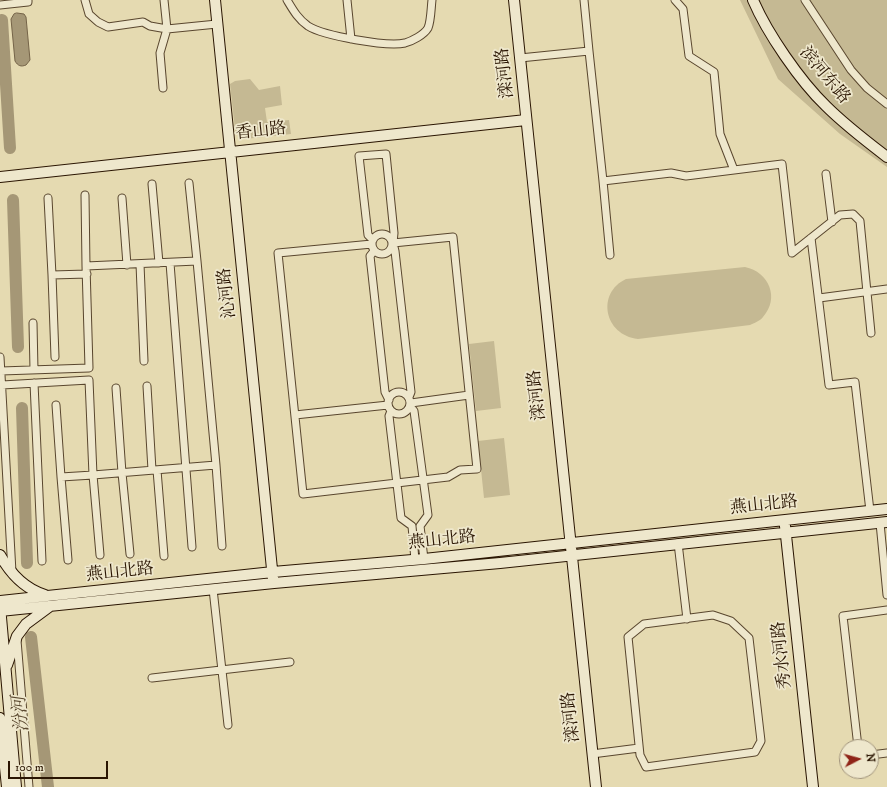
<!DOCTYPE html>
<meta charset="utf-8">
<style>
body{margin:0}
#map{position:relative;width:887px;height:787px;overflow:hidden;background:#e5dab1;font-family:"IM FELL DW Pica",serif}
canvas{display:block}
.north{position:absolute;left:839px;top:739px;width:40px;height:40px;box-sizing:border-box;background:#eee7cc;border:1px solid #a0937b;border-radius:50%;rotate:84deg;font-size:11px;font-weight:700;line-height:16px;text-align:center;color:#2a1502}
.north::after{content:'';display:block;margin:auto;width:14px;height:18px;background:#8f2418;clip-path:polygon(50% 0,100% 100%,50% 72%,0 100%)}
.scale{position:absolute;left:8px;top:761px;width:100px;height:18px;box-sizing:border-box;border:2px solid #2a1502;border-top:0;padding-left:5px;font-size:12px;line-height:14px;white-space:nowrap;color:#2a1502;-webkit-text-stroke:3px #eee7cc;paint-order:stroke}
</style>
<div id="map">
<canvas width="887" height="787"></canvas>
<div class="north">N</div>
<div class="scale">100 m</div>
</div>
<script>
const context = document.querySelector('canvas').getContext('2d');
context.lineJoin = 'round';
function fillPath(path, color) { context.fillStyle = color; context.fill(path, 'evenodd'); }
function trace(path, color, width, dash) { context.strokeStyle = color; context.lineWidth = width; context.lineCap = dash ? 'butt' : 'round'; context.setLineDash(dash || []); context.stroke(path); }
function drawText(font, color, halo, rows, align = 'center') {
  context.font = font + ' "IM FELL DW Pica","Noto Serif SC",serif'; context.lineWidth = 3.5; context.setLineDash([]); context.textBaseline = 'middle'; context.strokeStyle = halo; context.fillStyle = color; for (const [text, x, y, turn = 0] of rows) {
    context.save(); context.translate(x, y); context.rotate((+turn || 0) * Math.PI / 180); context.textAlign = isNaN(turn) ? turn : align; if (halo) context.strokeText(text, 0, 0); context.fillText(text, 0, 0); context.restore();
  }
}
fillPath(new Path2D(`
 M740,0H887V167L840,134L778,79Z
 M250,79L259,90L280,86L282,105L265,108L267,122L289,120L291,134L245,139L241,138L235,130L230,84L235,81Z
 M745,267C769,272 780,298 763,317C760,321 754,323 750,325L638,339C604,335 596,293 626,279Z
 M494,341L501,408L476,411L469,344Z
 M504,438L510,495L484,498L478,441Z`), '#c5b993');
const water = new Path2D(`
 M17,13L24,14L26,17L30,60L26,65C21,67 18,66 15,61L11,19L14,14Z`);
fillPath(water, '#a59776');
trace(water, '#746348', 1);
trace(new Path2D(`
 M2,20L10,148
 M13,200L18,347
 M22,408L27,563
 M31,637L48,787`), '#a59776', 12);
const street = new Path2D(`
 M85,0L89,14L98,22L108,27L143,22L150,26L167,29L217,24
 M287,0C293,10 298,19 308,26C324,36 387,47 405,43C412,41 424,35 428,28C431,21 431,8 432,0
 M347,0L351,39
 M584,0L589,51
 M675,0L683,9L689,56L714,72L720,134L734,170
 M805,0L851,70L867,88L887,104
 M0,5L28,2V0
 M520,58L589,51L603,181L671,173L686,176L782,164L792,253L840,215L853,214L860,221L871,333
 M163,88L160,53L167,29L164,0
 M826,174L832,222
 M603,181L610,255
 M189,183L197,261
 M152,184L159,263
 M85,195L86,266
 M48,198L52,275
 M122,198L127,265
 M372 244a10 10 0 1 1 20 0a10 10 0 1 1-20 0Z
 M811,238L829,385L855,382L870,511
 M373,240L368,235L359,156L386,154L394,233L393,243L395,251L411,392L409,397
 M372,244L278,253L303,494L448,477L460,470L477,469L453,237L393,243
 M374,251L370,256L385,392L389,400
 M170,263L192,547
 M140,264L144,361
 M819,298L887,289
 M33,323L34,370
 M0,357L12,572
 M55,357L52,275L87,274
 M1,371L89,368L86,266L197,261L216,465L93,475L89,380L2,385
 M34,383L42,561
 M147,386L152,470
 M116,388L122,473L130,554
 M388 403a11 11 0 1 1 22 0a11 11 0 1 1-22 0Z
 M411,403L469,395
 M56,405L61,477
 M410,406L414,411L428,515L420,526L424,559
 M391,411L389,416L401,518L412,526L415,560
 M295,415L388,405
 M216,465L222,546
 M157,470L164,556
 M880,523L887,595
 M678,543L687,619
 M68,560L61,477L93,475L100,555
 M213,589L228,725
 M713,615L731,621L749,638L761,741L755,752L646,767L640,755L628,637L644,624Z
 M17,640L29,787
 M152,678L290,662
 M858,747L843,616L887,610
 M592,754L639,748
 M871,755L887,753`);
const secondary = new Path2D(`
 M215,0L273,579
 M514,0L596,787
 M753,0C767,33 800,81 826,106C845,125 866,141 887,157
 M0,177L526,120
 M785,526L813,787
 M0,555C10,573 25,589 45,595
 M0,601L273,572L424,559L887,509
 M0,606L16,787
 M0,611L274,583L500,563L887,522
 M7,665L17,636L26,624L49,607
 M0,718L7,787`);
trace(street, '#59462e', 9);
trace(secondary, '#2a1502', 12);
trace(street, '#eee7cc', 7);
trace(secondary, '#eee7cc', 10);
drawText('17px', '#2a1502', '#eee7cc', [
 ["滦河路",506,73,-96],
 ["滨河东路",824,76,50],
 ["香山路",261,132,-6],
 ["沁河路",228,293,-96],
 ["滦河路",538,395,-96],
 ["燕山北路",764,506,-6],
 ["燕山北路",442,541,-6],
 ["燕山北路",120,573,-6],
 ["秀水河路",783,655,-96],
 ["滦河路",572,717,-96]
]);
drawText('italic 18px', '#5b4930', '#eee7cc', [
 ["汾河",22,714,-96]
]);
</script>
